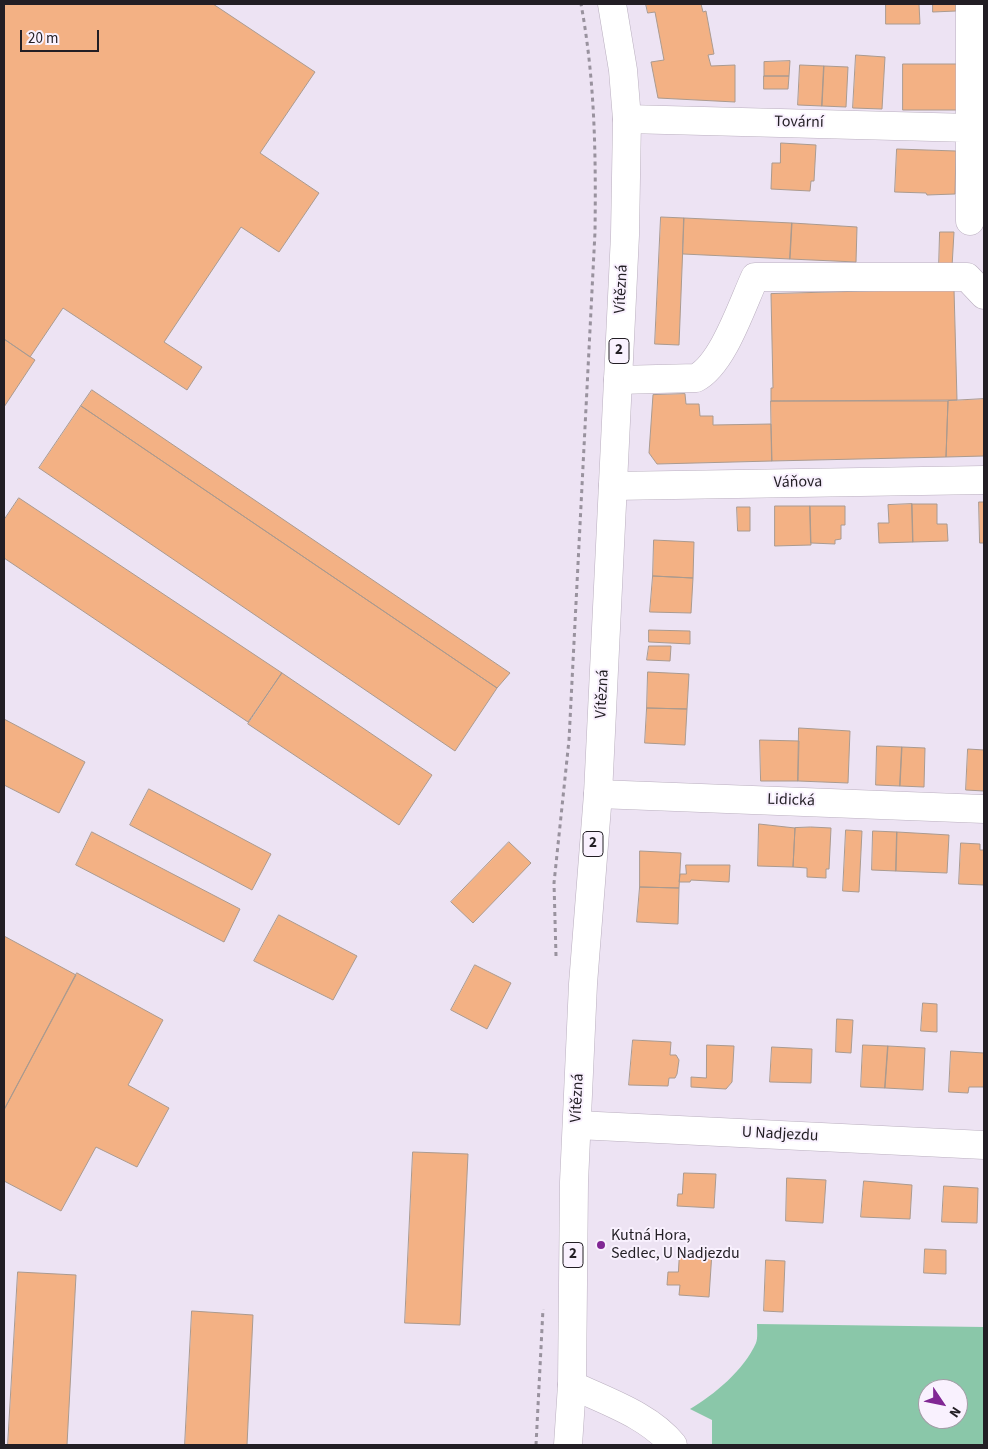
<!DOCTYPE html>
<meta charset="utf-8">
<style>
body{margin:0}
#map{position:relative;width:988px;height:1449px;overflow:hidden;background:#ede3f3;font-family:"Source Sans 3",sans-serif}
canvas{display:block}
.frame{position:absolute;inset:0;border:5px solid #221e24;pointer-events:none}
.north{position:absolute;left:918px;top:1379px;width:50px;height:50px;box-sizing:border-box;background:#f9f1fe;border:1px solid #a39da7;border-radius:50%;rotate:124deg;font-size:14px;font-weight:700;line-height:20px;text-align:center;color:#221e24}
.north::after{content:'';display:block;margin:auto;width:18px;height:22px;background:#812794;clip-path:polygon(50% 0,100% 100%,50% 72%,0 100%)}
.scale{position:absolute;left:20px;top:30px;width:79px;height:22px;box-sizing:border-box;border:2px solid #221e24;border-top:0;padding-left:6px;font-size:15px;line-height:18px;white-space:nowrap;color:#221e24;-webkit-text-stroke:4px #f9f1fe;paint-order:stroke}
</style>
<div id="map">
<canvas width="988" height="1449"></canvas>
<div class="frame"></div>
<div class="north">N</div>
<div class="scale">20 m</div>
</div>
<script>
const context = document.querySelector('canvas').getContext('2d');
context.lineJoin = 'round';
function fillPath(path, color) { context.fillStyle = color; context.fill(path, 'evenodd'); }
function trace(path, color, width, dash) { context.strokeStyle = color; context.lineWidth = width; context.lineCap = dash ? 'butt' : 'round'; context.setLineDash(dash || []); context.stroke(path); }
function drawText(font, color, halo, rows, align = 'center') {
  context.font = font + ' "Source Sans 3",sans-serif'; context.lineWidth = 4; context.setLineDash([]); context.textBaseline = 'middle'; context.strokeStyle = halo; context.fillStyle = color; for (const [text, x, y, turn = 0] of rows) {
    context.save(); context.translate(x, y); context.rotate((+turn || 0) * Math.PI / 180); context.textAlign = isNaN(turn) ? turn : align; if (halo) context.strokeText(text, 0, 0); context.fillText(text, 0, 0); context.restore();
  }
}
fillPath(new Path2D(`
 M757,1324L984,1327V1445H712V1420L690,1409C714,1395 744,1370 756,1343C758,1338 757,1330 757,1324ZM928,1389H958V1419H928Z`), '#8ac7a9');
const building = new Path2D(`
 M4,4H213L315,72L260,153L319,193L279,252L241,227L164,342L202,367L187,390L63,308L30,357L4,339Z
 M646,4H701L703,12L706,11L714,54L708,55L711,66L735,65V102L658,98L651,62L664,60L655,12L648,13Z
 M886,4H919L920,24H886Z
 M933,4H956V11L933,12Z
 M856,55L885,57L882,109L853,108Z
 M790,61L789,76H764V62Z
 M903,64H957V110H903Z
 M800,65L824,66L822,106L798,105Z
 M824,66L848,67L846,107L822,106Z
 M764,76H789L788,89H764Z
 M781,143L816,145L814,181H811L810,191L771,189L772,163H780Z
 M897,149L956,151L955,194L927,195L926,193L895,192Z
 M661,217L684,218L679,345L655,344Z
 M684,218L792,223L790,259L683,254Z
 M792,223L857,227L856,262L790,259Z
 M940,232H954L952,267H939Z
 M954,289L957,400L771,401V388H773L771,294Z
 M4,339L35,360L4,407Z
 M92,390L510,673L497,688L81,406Z
 M685,394L686,404H699L700,416H713V425L771,424L772,461L657,464L649,453L653,395Z
 M984,399V456L946,457L948,401Z
 M771,401H948L946,457L772,461Z
 M81,406L497,688L455,751L39,468Z
 M19,498L282,673L248,722L4,558V520Z
 M979,502H984V543H980Z
 M912,504L913,542L879,543L878,523H889L888,505Z
 M912,504H937V524H947L948,541L913,542Z
 M775,506H810L811,545L775,546Z
 M810,506H845V525H841V539L835,540V544L811,543Z
 M737,507H750V531H738Z
 M654,540L694,542L693,578L653,576Z
 M653,576L693,578L691,613L650,612Z
 M649,630L690,631V644L649,642Z
 M649,646H671L670,661L647,660Z
 M648,672L689,674L687,709L647,708Z
 M282,673L432,775L399,825L248,724Z
 M647,708L687,709L685,745L645,743Z
 M4,719L85,762L59,813L4,785Z
 M799,728L850,731L848,783L798,781Z
 M760,740L799,741L798,781H761Z
 M877,746L902,747L900,786L876,785Z
 M902,747L925,748L924,787L900,786Z
 M968,749L984,750V791L966,790Z
 M149,789L271,854L252,890L130,825Z
 M759,824L795,828L793,867L758,866Z
 M811,827L831,828L829,869H826V878L807,877V868L793,867L795,828Z
 M846,830L862,831L859,892L843,891Z
 M873,831L897,832L896,871L872,870Z
 M92,832L240,909L224,942L76,865Z
 M897,832L949,835L947,873L896,871Z
 M509,842L531,863L473,923L451,902Z
 M961,843L980,844V850H984V885L959,884Z
 M640,851L681,853L679,888L640,887Z
 M686,865H730L729,882L691,880L690,882H679L680,874H686Z
 M640,887L679,888L678,924L637,922Z
 M279,915L357,956L333,1000L254,961Z
 M4,936L76,975L4,1110Z
 M475,965L511,983L487,1029L451,1010Z
 M77,973L163,1020L128,1085L169,1108L137,1167L96,1147L61,1211L4,1181V1110Z
 M923,1003L937,1004V1032L921,1031Z
 M837,1019L853,1020L851,1053L836,1052Z
 M633,1040L671,1042L670,1055H676L679,1060L677,1074L675,1078H669L668,1086L629,1085Z
 M707,1045L734,1046L732,1082L726,1089L691,1087V1077L706,1078Z
 M863,1045L888,1046L885,1088L861,1087Z
 M888,1046L925,1048L923,1090L885,1088Z
 M772,1047L812,1049L811,1083L770,1082Z
 M951,1051L984,1053V1087H969L968,1093L949,1092Z
 M413,1152L468,1154L460,1325L405,1323Z
 M684,1173L716,1174L714,1208L677,1206L678,1194H682Z
 M787,1178L826,1180L823,1223L786,1221Z
 M864,1181L912,1185L910,1219L861,1217Z
 M944,1186L978,1188L977,1223L942,1222Z
 M925,1249L946,1250V1274L924,1273Z
 M680,1251L712,1252L709,1297L679,1295L680,1285H667L668,1272H678Z
 M766,1260L785,1261L783,1312L764,1311Z
 M18,1272L76,1275L67,1445H8Z
 M192,1311L253,1315L247,1445H185Z`);
fillPath(building, '#f3b184');
trace(building, '#aa9a8f', 1);
const minor = new Path2D(`
 M627,119L971,128
 M970,221V4
 M618,380L696,378C723,364 742,305 755,277H967L984,295
 M613,486L984,480
 M598,794L984,809
 M577,1125L984,1145
 M572,1385C605,1401 649,1415 673,1445`);
const major = new Path2D(`
 M568,1445L572,1385L574,1182L583,984L598,794L625,235L627,119L623,70L612,4`);
trace(minor, '#baafbf', 29);
trace(major, '#baafbf', 29);
trace(new Path2D(`
 M556,956L554,883L569,740L595,232C596,155 595,80 581,4
 M536,1445L543,1309`), '#99929e', 3, [4, 4]);
trace(minor, '#fff', 28);
trace(major, '#fff', 28);
for (const [x, y, r, color] of [
 [601,1245,5,"#812794"]
]) { const dot = new Path2D(); dot.arc(x, y, r, 0, 2 * Math.PI); context.fillStyle = color; context.fill(dot); trace(dot, '#f9f1fe', 2); }
for (const [x, y, w] of [
 [619,351,20],
 [593,844,20],
 [573,1255,20]
]) { const box = new Path2D(); box.roundRect(x - w / 2, y - 12.5, w, 25, 4); context.fillStyle = '#f9f1fe'; context.fill(box); trace(box, '#221e24', 1); }
drawText('bold 15px', '#221e24', null, [
 ["2",619,351],
 ["2",593,844],
 ["2",573,1255]
]);
drawText('16px', '#221e24', '#f9f1fe', [
 ["Tovární",799,123,1],
 ["Vítězná",622,289,-87],
 ["Váňova",798,483,-1],
 ["Vítězná",603,694,-87],
 ["Lidická",791,801,2],
 ["Vítězná",578,1098,-87],
 ["U Nadjezdu",780,1135,3]
]);
drawText('16px', '#221e24', '#f9f1fe', [
 ["Kutná Hora,",611,1236],
 ["Sedlec, U Nadjezdu",611,1254]
], 'left');
</script>
